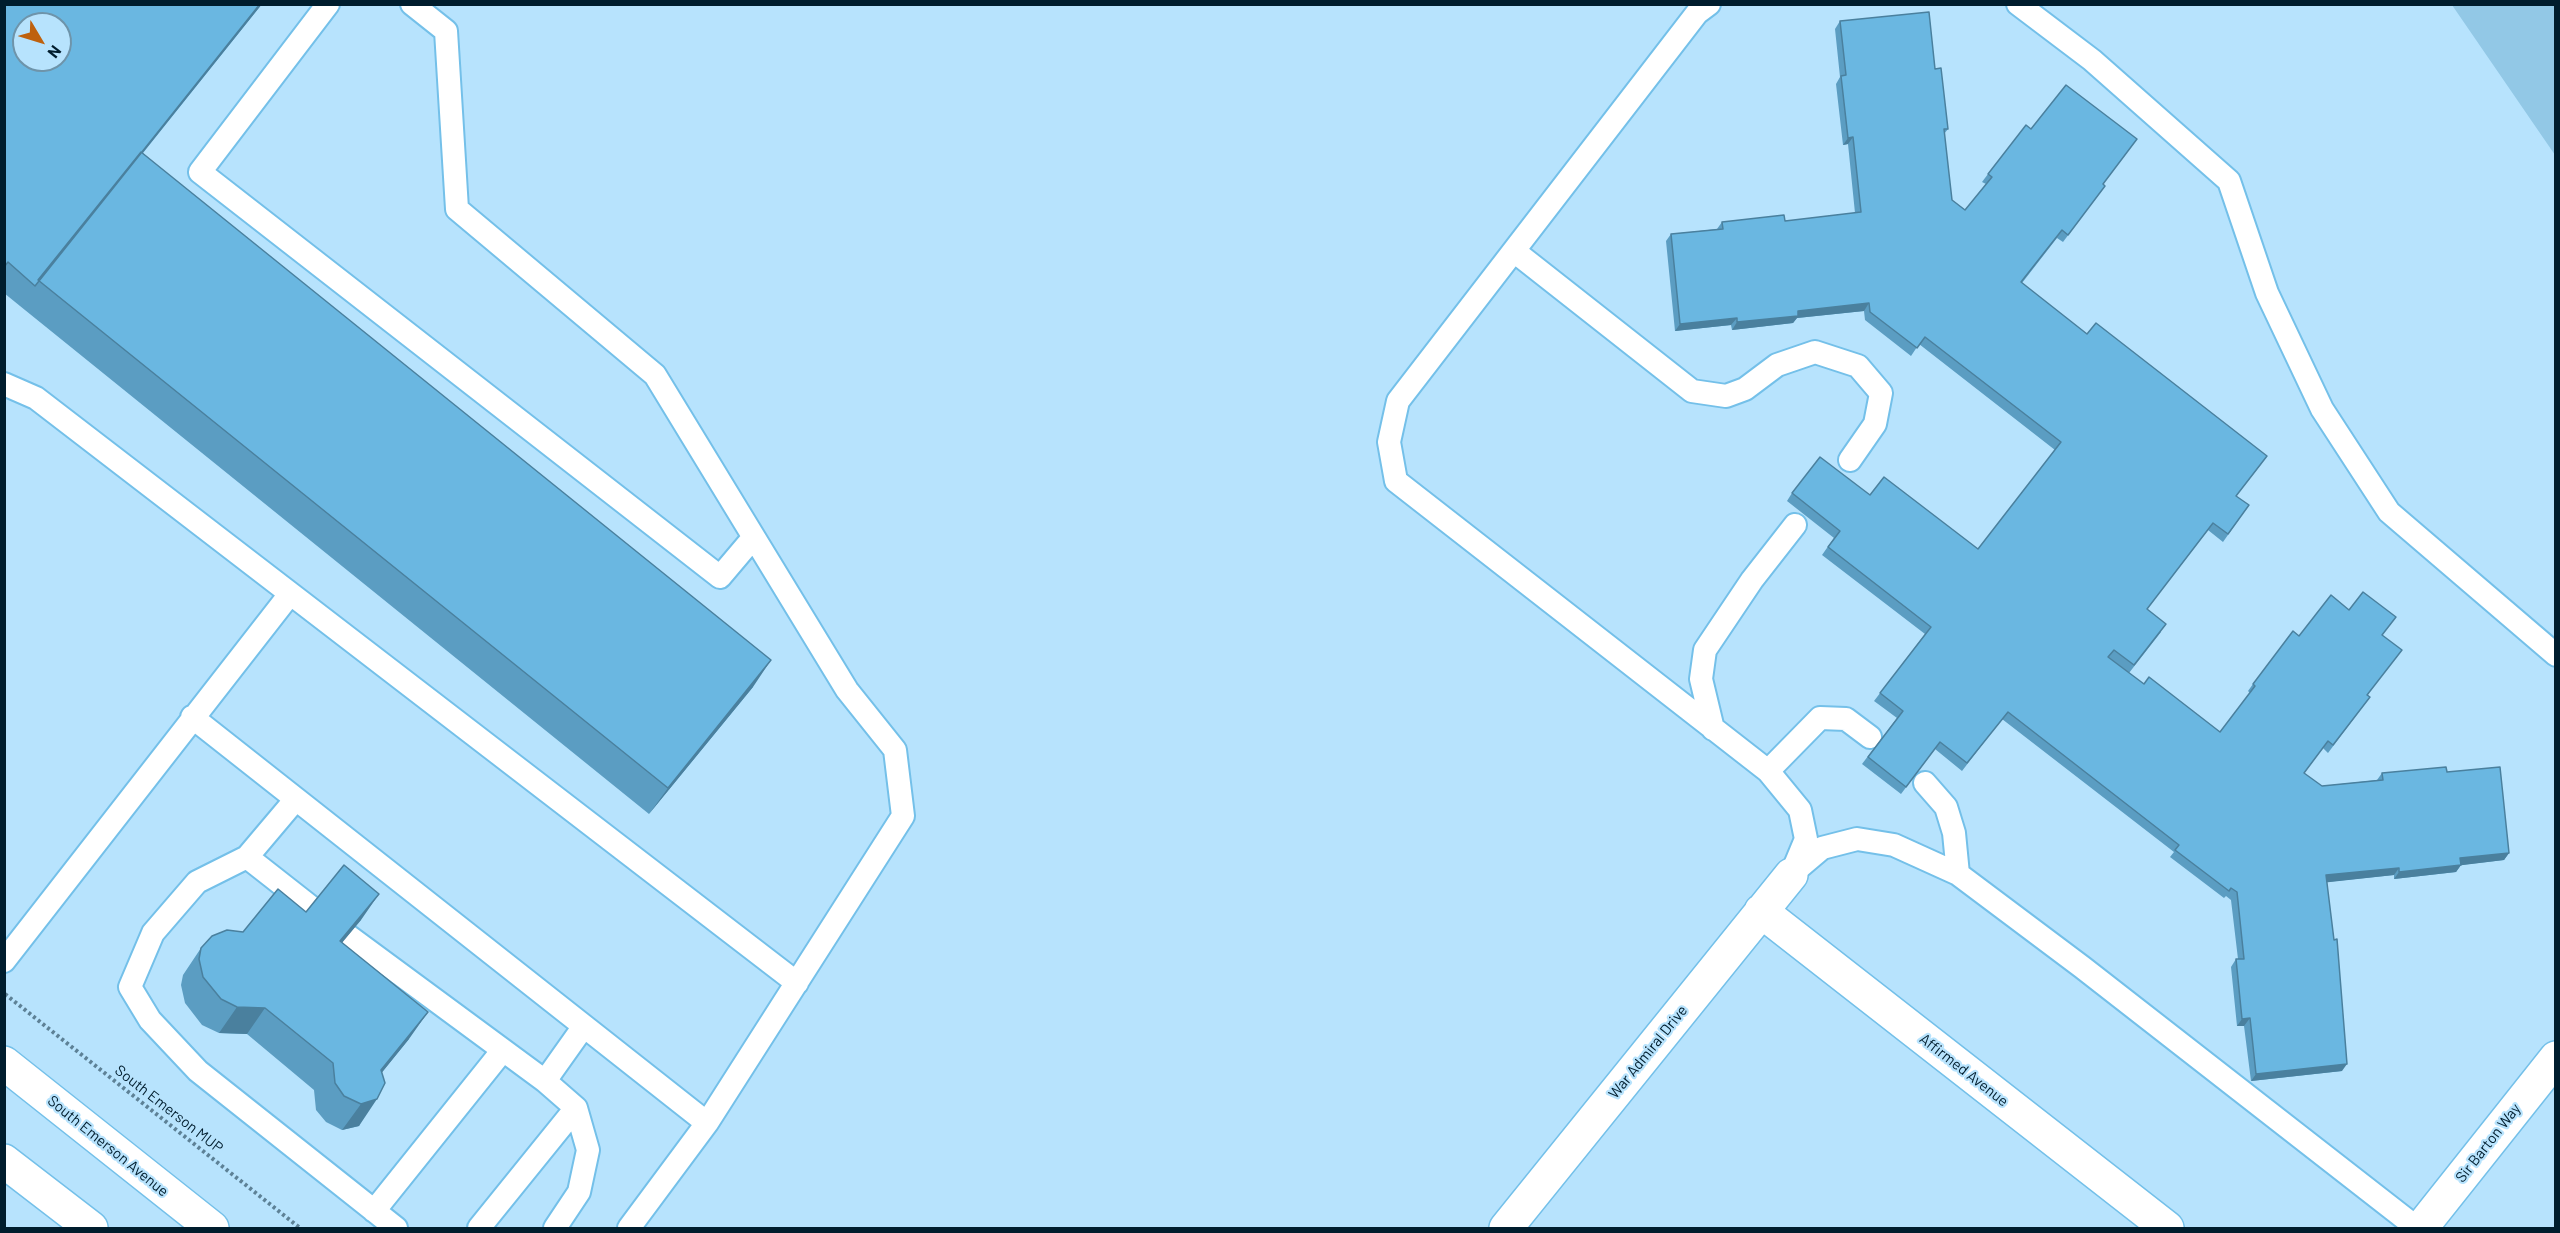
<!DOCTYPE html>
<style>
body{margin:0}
#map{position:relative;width:2560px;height:1233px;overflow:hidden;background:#b7e3fd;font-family:Barlow,sans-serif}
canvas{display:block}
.frame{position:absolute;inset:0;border:6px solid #001d2d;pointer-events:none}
.north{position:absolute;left:12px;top:12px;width:60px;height:60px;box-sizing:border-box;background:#b7e3fd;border:2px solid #6e94aa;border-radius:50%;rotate:128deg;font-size:16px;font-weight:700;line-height:24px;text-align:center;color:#001d2d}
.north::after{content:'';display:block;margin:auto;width:21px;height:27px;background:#be610e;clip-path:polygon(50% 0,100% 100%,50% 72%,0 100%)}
</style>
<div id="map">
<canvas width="2560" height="1233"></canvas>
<div class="frame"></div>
<div class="north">N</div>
</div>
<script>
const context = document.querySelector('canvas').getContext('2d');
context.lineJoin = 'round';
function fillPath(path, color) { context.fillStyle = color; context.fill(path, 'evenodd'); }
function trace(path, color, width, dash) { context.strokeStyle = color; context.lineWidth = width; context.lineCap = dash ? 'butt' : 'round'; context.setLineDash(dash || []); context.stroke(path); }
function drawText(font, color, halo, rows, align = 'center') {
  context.font = font + ' Barlow,sans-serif'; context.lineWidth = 4.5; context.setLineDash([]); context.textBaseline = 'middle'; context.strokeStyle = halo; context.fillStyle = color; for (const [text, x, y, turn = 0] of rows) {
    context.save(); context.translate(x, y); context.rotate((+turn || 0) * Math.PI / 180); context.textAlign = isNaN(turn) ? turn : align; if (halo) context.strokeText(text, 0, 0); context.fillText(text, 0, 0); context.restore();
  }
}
fillPath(new Path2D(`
 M2452,5H2555V156V155Z`), '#92c8e6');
const lane = new Path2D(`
 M328,4L200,172L720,577L753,538
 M412,4L446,31L457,209L655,375L847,690L895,750L903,816L707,1123L629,1228
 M1709,4L1697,13L1398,401L1389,442L1396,481L1768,771L1800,810L1806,839L1791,875
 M2018,4L2092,60L2229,181L2267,293L2322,409L2389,512L2556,655
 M1514,251L1692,391L1726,396L1745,389L1777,365L1815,352L1858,366L1881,393L1875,424L1850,460
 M4,384L36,398L797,983
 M192,717L707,1123
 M1713,729L1701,679L1705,650L1752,580L1795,525
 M1768,771L1820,718L1846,719L1870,737
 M1925,783L1946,807L1954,833L1958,874
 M296,799L247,857L312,908
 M247,857L197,882L153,933L130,987L150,1020L198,1071L396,1228
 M1796,870L1822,848L1857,839L1894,845L1958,874L2082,967L2417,1228
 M347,935L545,1081L584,1026
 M4,961L290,594
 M545,1081L576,1108L588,1150L579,1192L555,1228
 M374,1211L503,1050
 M479,1228L576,1108`);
const street = new Path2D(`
 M1761,911L2167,1228
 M1506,1228L1791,875
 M2421,1228L2556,1058`);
const primary = new Path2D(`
 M4,1063L212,1228
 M4,1161L91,1228`);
trace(lane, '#74c0e9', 26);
trace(street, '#74c0e9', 36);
trace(primary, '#74c0e9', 36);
trace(new Path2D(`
 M5,994L300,1228`), '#5d8196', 4, [3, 3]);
trace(lane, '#fff', 22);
trace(street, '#fff', 33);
trace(primary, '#fff', 33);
fillPath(new Path2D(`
 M4,4H262L143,153L753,687L649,814L20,306L4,293Z
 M1840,21L1935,69L1948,129L1944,134L1952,200L1965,210L1986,184L1982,182L1988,174L2103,184L2105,186L2063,242L2057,238L2022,283L2087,334L2262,463L2236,496L2249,505L2223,542L2208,530L2147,609L2161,632L2129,673L2108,658L2144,684L2220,732L2250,693L2248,691L2253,684L2299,636L2382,635L2368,695L2370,697L2328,753L2323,748L2304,773L2322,786L2377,780L2382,773L2447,772L2509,853L2504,860L2461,865L2456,872L2394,879V875L2327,882L2342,1071L2251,1081L2244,1026H2237L2231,967L2236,959H2238L2231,900L2226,896L2224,898L2170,857L2174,852L2002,719L1962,771L1935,749L1901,794L1862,764L1897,718L1874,701L1925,634L1822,555L1834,538L1787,501L1792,493L1870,495L1978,549L2055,450L1919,344L1911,356L1865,320L1864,311L1797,318L1793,323L1732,330L1731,325L1675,331L1666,241L1671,234L1717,229L1722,222L1785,221L1855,213L1848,144L1843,145L1836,84L1840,77L1835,29Z
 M361,920L342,942L409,1039L382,1072L359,1126L342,1130L326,1122L316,1110L314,1090L247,1034L219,1033L202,1025L185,1003L181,985L183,975L201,948L243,932Z`), '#5b9dc2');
fillPath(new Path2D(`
 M260,4H262L40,281L39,280Z
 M1853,137L1848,144L1843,145L1848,138Z
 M1869,303L1864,311L1797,318L1793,323L1732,330L1737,322L1798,311Z
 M1737,318L1731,325L1675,331L1680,324Z
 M771,660L753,687L649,814L668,788Z
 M2509,853L2504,860L2455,866L2460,858Z
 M2461,865L2456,872L2394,879L2399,872Z
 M2399,868L2394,875L2321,883L2326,875Z
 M379,894L361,920L322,967L340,941Z
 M237,1007L265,1008L247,1034L219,1033Z
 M428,1012L409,1039L363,1096L381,1070Z
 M2250,1018L2244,1026H2237L2242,1019Z
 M2347,1064L2342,1071L2251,1081L2256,1074Z
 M377,1099L359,1126L342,1130L361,1104Z`), '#4a809e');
const building = new Path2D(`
 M4,4H260L35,286L8,262L4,267ZM24,24H60V60H24Z
 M1929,12L1935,69L1941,68L1948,129H1944L1952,200L1965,210L1992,177L1988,174L2026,125L2031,129L2066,85L2137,139L2103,184L2105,186L2068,235L2062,230L2021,282L2087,334L2096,323L2267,456L2236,496L2249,505L2228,534L2213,523L2147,609L2166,624L2134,665L2114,650L2108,657L2144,684L2149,677L2220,732L2255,686L2253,684L2293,631L2299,636L2331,595L2349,610L2363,592L2396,617L2382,635L2402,650L2367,695L2370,697L2333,745L2328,741L2304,773L2322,786L2383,780L2382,773L2446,767L2447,772L2500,767L2509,853L2460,858L2461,865L2399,872V868L2326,875L2334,940L2337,939L2347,1064L2256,1074L2250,1018L2242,1019L2236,959H2244L2237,892L2231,888L2229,891L2175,850L2179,845L2008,712L1967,763L1940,742L1906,787L1868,757L1903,711L1880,693L1931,627L1828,547L1840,531L1792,493L1820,457L1870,495L1884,477L1978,549L2061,442L1925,337L1917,348L1870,312L1869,303L1798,311V316L1737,322V318L1680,324L1671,234L1723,229L1722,222L1784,215L1785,221L1861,212L1853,137L1848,138L1841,76L1846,75L1840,21Z
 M141,152L771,660L668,788L38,280Z
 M344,865L379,894L340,941L428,1012L381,1070L385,1083L377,1099L361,1104L344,1096L335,1083L333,1063L265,1008L237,1007L221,999L203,977L199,959L201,948L212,936L227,930L243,932L278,889L306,912Z`);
fillPath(building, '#6ab7e1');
trace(building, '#4a809e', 1.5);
drawText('15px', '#001d2d', '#b7e3fd', [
 ["War Admiral Drive",1648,1052,-51],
 ["Affirmed Avenue",1964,1070,38],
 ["South Emerson MUP",169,1109,38],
 ["Sir Barton Way",2488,1143,-52],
 ["South Emerson Avenue",108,1146,39]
]);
</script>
